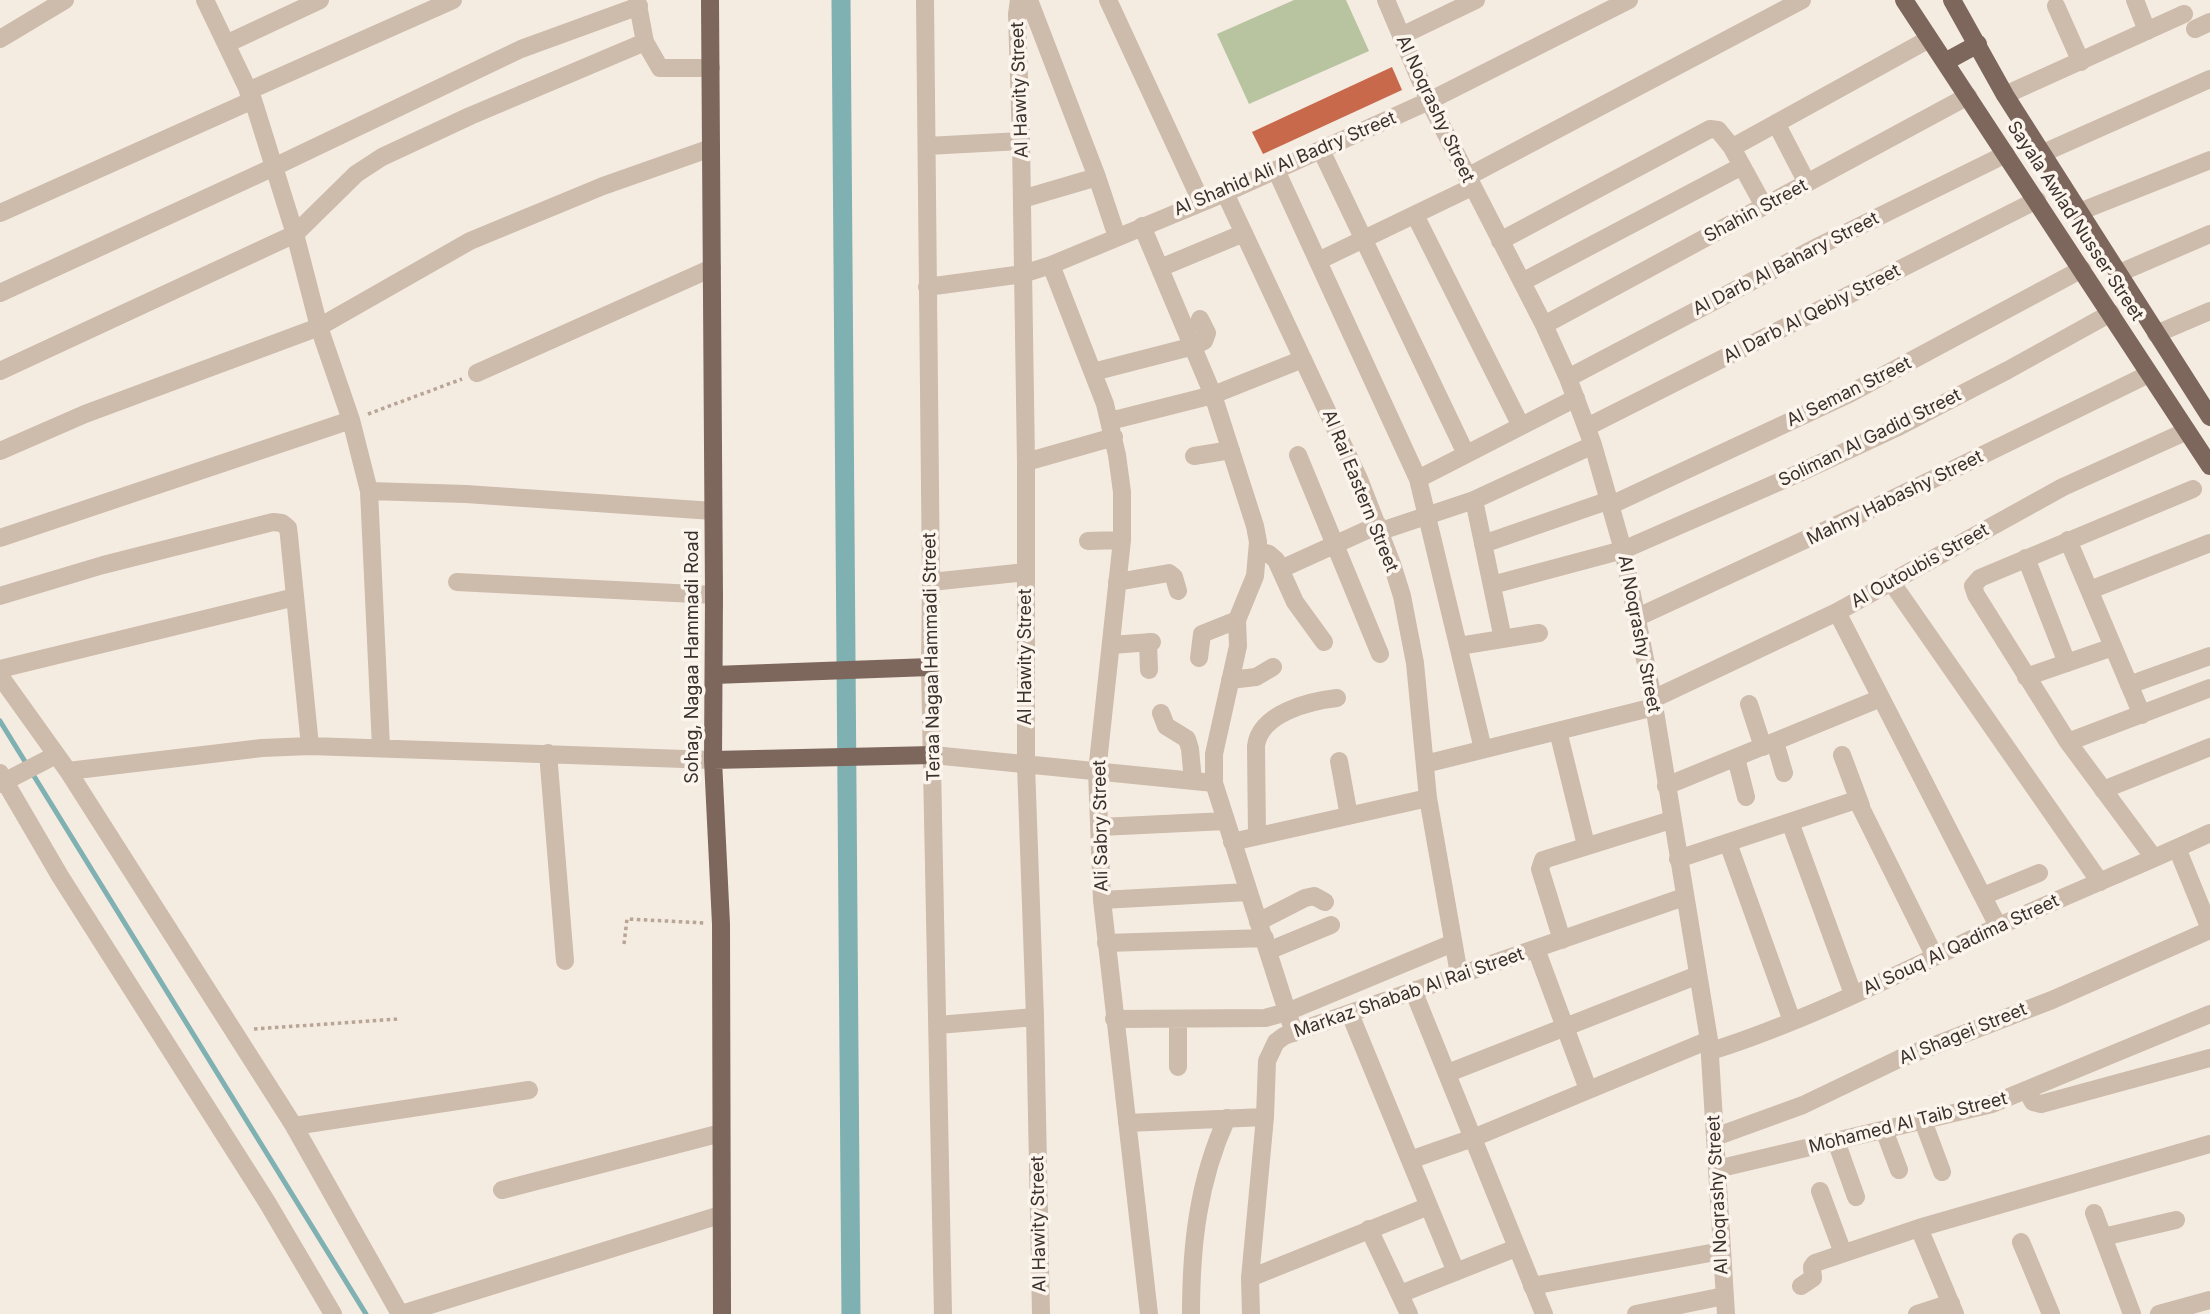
<!DOCTYPE html>
<style>
body{margin:0}
canvas{display:block;background:#f4ebe1}
</style>
<canvas width="2210" height="1314"></canvas>
<script>
const context = document.querySelector('canvas').getContext('2d');
context.lineJoin = 'round';
function fillPath(path, color) { context.fillStyle = color; context.fill(path, 'evenodd'); }
function trace(path, color, width, dash) { context.strokeStyle = color; context.lineWidth = width; context.lineCap = dash ? 'butt' : 'round'; context.setLineDash(dash || []); context.stroke(path); }
function drawText(font, color, halo, rows, align = 'center') {
  context.font = font + ' Inter,sans-serif'; context.lineWidth = 7; context.setLineDash([]); context.textBaseline = 'middle'; context.strokeStyle = halo; context.fillStyle = color; for (const [text, x, y, turn = 0] of rows) {
    context.save(); context.translate(x, y); context.rotate((+turn || 0) * Math.PI / 180); context.textAlign = isNaN(turn) ? turn : align; if (halo) context.strokeText(text, 0, 0); context.fillText(text, 0, 0); context.restore();
  }
}
fillPath(new Path2D(`
 M1294,0H1346L1369,51L1249,104L1217,34Z`), '#b8c4a0');
trace(new Path2D(`
 M0,721L366,1314`), '#7fb0b2', 5);
trace(new Path2D(`
 M841,0L851,1314`), '#7fb0b2', 19);
fillPath(new Path2D(`
 M1392,67L1402,90L1263,154L1252,132Z`), '#c8694b');
trace(new Path2D(`
 M368,414L462,379
 M624,944L627,919L705,923
 M254,1029L399,1019`), '#b9a596', 3.5, [3.5, 3.5]);
trace(new Path2D(`
 M205,0L253,100L295,234L356,174L382,157L470,116L645,42L660,68H711
 M637,0L645,42
 M925,0L931,582L930,667L943,1314
 M1019,0L1017,14L1021,141L1026,462V765L1035,1017L1041,1314
 M1029,0L1097,177L1117,237
 M1108,0L1201,201
 M1386,0L1429,101L1544,325L1568,378L1593,445L1623,550L1653,699L1709,1040L1726,1314
 M2135,0L2147,31
 M2056,6L2081,62
 M2195,29L2210,22
 M1401,36L1476,0
 M0,39L65,0
 M226,44L320,0
 M248,91L453,0
 M2005,95L2184,14
 M1776,123L1807,183
 M927,146L1021,141
 M1731,146H1735L1929,39
 M1321,150L1466,454
 M2041,154L2210,79
 M1276,170L1418,479L1483,749
 M1467,177L1802,0
 M1225,193L1359,479L1392,564L1402,596L1415,663L1428,798L1459,974
 M1022,199L1097,177
 M2079,212L2210,160
 M0,213L253,100
 M1415,215L1521,426
 M1142,226L1213,395L1255,526L1258,542L1255,576L1237,620L1238,646L1214,754V783L1294,1033
 M1500,241L1710,129L1718,130L1731,146L1764,206
 M1318,261L1472,187
 M1051,265L1105,404L1117,455L1122,492V540L1097,772L1102,900L1149,1314
 M1160,268L1244,233
 M2117,274L2210,234
 M1522,282L1742,166
 M927,287L1023,274L1051,265L1225,193L1429,101L1629,0
 M0,293L274,167L521,49L639,6
 M1544,325L1968,96
 M2156,334L2210,311
 M0,371L295,234L319,327L351,420L369,491L381,747
 M1093,372L1194,346L1204,341L1207,333L1200,319
 M477,373L712,268
 M1568,378L1819,246L2006,154
 M1110,421L1213,395L1303,359
 M1587,427L2037,200
 M0,451L85,414L319,327L470,241L603,186L711,148
 M1298,455L1380,654
 M1194,456L1231,450
 M1026,462L1114,437
 M1418,479L1576,398
 M369,491L466,494L713,511
 M1474,500L1503,639
 M1611,505L1849,394L2082,269
 M1381,531L1474,500L1593,445
 M0,538L351,420
 M2068,540L2142,715
 M1088,541L1122,540
 M1483,544L1610,500
 M1258,551L1269,554L1276,560L1295,602L1324,642
 M2026,558L2067,663
 M1281,569L1378,525
 M457,582L714,595
 M931,582L1026,572
 M1117,582L1169,573L1174,577L1178,591
 M1892,583L2100,882
 M1492,585L1623,550L1797,474L1900,426L2008,370L2111,313
 M2090,590L2210,543
 M0,596L103,565L273,522L282,523L288,528L289,536L310,746
 M1837,612L1998,926
 M1638,617L1880,505L2149,374
 M1148,642L1149,670
 M1111,645L1152,642
 M1459,646L1539,633
 M1199,658L1202,634L1237,620
 M0,669L295,597
 M0,676L68,771L294,1126L400,1314
 M2026,677L2113,647
 M1230,680L1256,677L1273,667
 M2129,685L2210,656
 M1653,699L1837,612L2063,487L2187,431
 M1749,704L1763,747
 M1161,713L1166,726L1187,739L1190,749L1193,781
 M1558,731L1586,845
 M1775,742L1784,773
 M2068,742L2210,688
 M548,753L565,961
 M933,755L1214,783
 M1842,755L1861,806
 M1736,758L1746,797
 M1339,761L1349,816
 M1425,764L1654,707
 M68,771L262,748L310,746L713,760
 M0,773L60,876L267,1202L333,1314
 M0,784L56,755
 M1666,786L1881,698
 M2103,790L2210,747
 M1790,822L1853,994
 M1100,827L1226,821
 M1257,836L1256,746C1260,713 1310,701 1337,698
 M1232,842L1428,798
 M1728,843L1792,1021
 M2177,848L2210,929
 M2154,858L2068,742L1976,595L1973,586L1980,578L2193,489
 M1678,859L1850,802H1858L1935,957
 M1983,896L2039,873
 M1102,900L1248,892
 M1258,922L1305,898L1314,896L1325,902
 M1562,940L1540,869L1543,860L1671,820
 M1106,943L1265,938
 M1536,949L1588,1089
 M1268,951L1331,925
 M1413,990L1544,1314
 M1350,1014L1456,1272
 M1114,1019L1265,1018L1287,1012L1453,943
 M1178,1019V1067
 M938,1025L1035,1017
 M1711,1051C1809,1020 1902,972 1995,928C2066,895 2139,866 2210,833
 M1448,1073L1698,975
 M2027,1091L2033,1102L2041,1104L2210,1058
 M1923,1121L1942,1172
 M1127,1123L1265,1117
 M294,1126L529,1090
 M1884,1130L1899,1170
 M1715,1137L1803,1105L1899,1059L2052,1000L2210,930
 M1836,1141L1856,1197
 M1410,1160L1473,1138L1709,1040
 M1717,1169L1992,1104L2210,1014
 M502,1190L721,1133
 M1820,1191L1843,1253
 M2094,1213L2132,1314
 M1919,1228L1955,1314
 M1369,1229L1409,1314
 M2103,1237L2176,1220
 M2021,1242L2051,1314
 M1250,1278L1429,1206
 M1532,1286L1721,1251
 M1801,1286L1813,1278L1812,1267L1815,1263L1919,1228L2210,1144
 M1400,1294L1516,1248
 M401,1314L720,1215
 M1191,1314C1191,1246 1198,1181 1227,1118
 M1251,1314L1250,1278L1265,1117L1267,1061L1276,1042L1284,1036L1684,897
 M1636,1314L1724,1296
 M1917,1314L1951,1303
 M2159,1314L2210,1300`), '#cdbbac', 18);
trace(new Path2D(`
 M710,0L714,595L713,760L721,924L722,1314
 M1904,0L2210,466
 M1952,0L2005,95L2210,417
 M1945,62L1978,44
 M714,675L930,667
 M713,760L933,755`), '#7d675c', 18);
drawText('18px', '#3b302b', '#fbf5ee', [
 ["Al Hawity Street",1020,90,-92],
 ["Al Noqrashy Street",1435,109,65],
 ["Al Shahid Ali Al Badry Street",1285,164,-23],
 ["Shahin Street",1756,211,-28],
 ["Sayala Awlad Nusser Street",2075,221,57],
 ["Al Darb Al Bahary Street",1786,264,-27],
 ["Al Darb Al Qebly Street",1812,314,-27],
 ["Al Seman Street",1849,392,-26],
 ["Soliman Al Gadid Street",1870,438,-26],
 ["Al Rai Eastern Street",1360,491,68],
 ["Mahny Habashy Street",1895,498,-26],
 ["Al Outoubis Street",1920,566,-29],
 ["Al Noqrashy Street",1639,634,79],
 ["Sohag, Nagaa Hammadi Road",693,657,-90],
 ["Teraa Nagaa Hammadi Street",932,657,-91],
 ["Al Hawity Street",1026,657,-90],
 ["Ali Sabry Street",1101,826,-91],
 ["Al Souq Al Qadima Street",1961,945,-25],
 ["Markaz Shabab Al Rai Street",1409,993,-19],
 ["Al Shagei Street",1963,1034,-22],
 ["Mohamed Al Taib Street",1908,1123,-14],
 ["Al Noqrashy Street",1718,1195,-93],
 ["Al Hawity Street",1039,1224,-91]
]);
</script>
